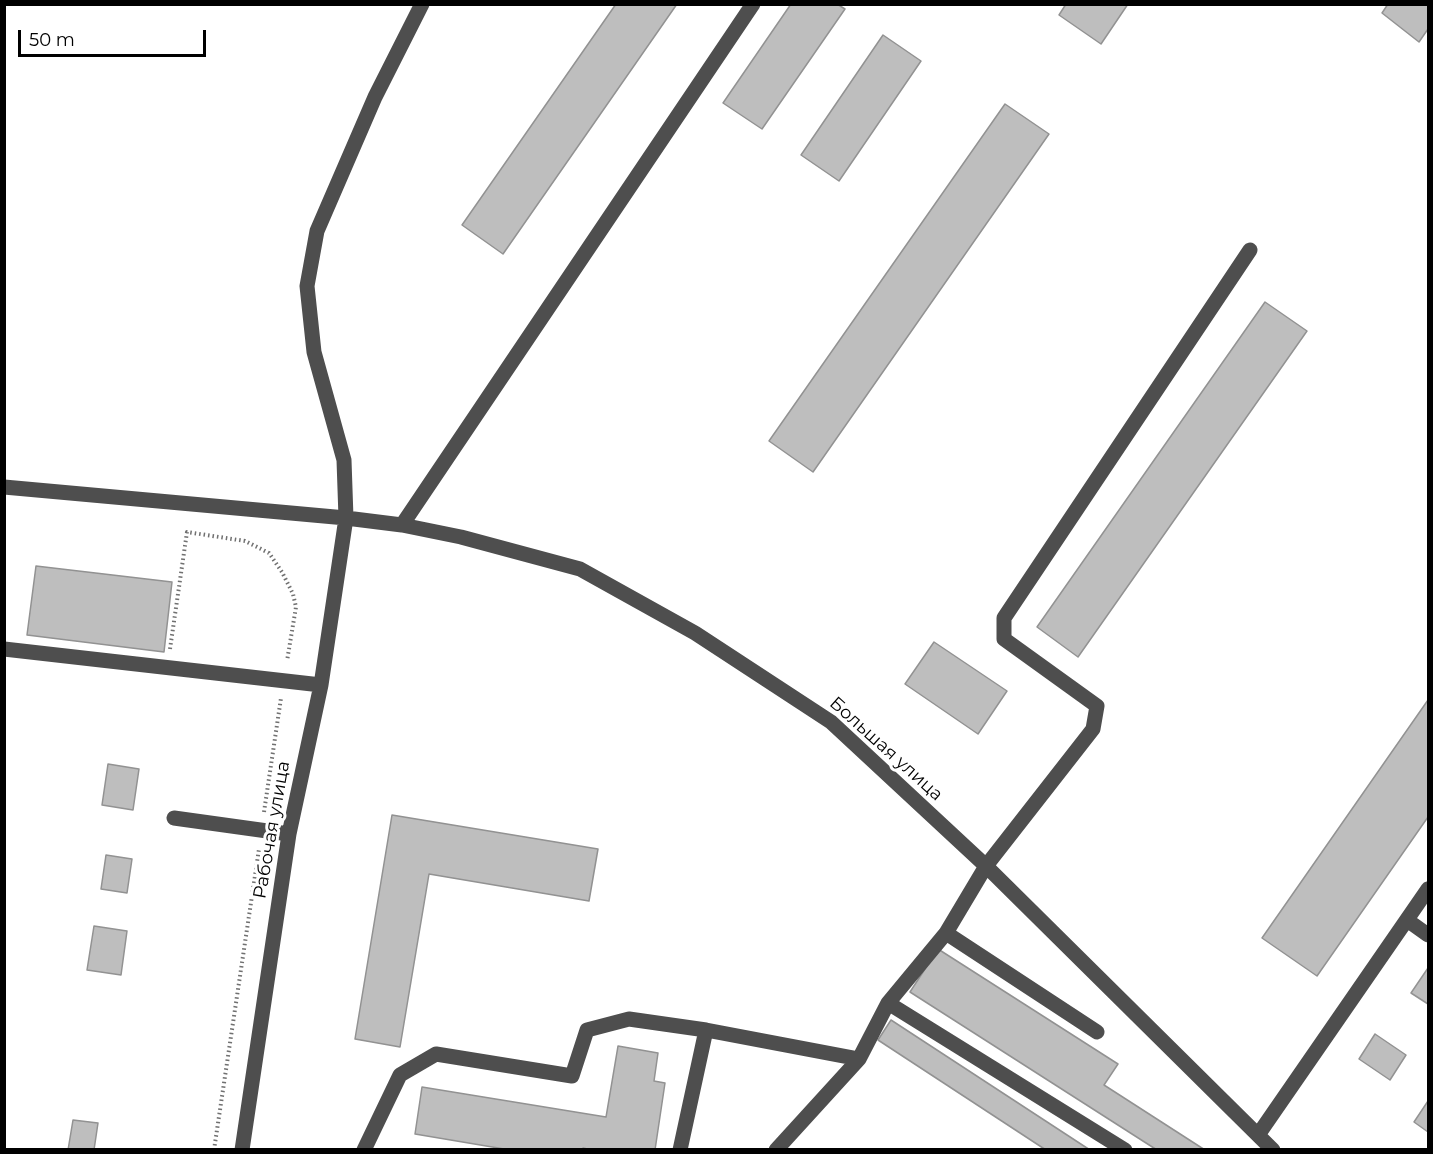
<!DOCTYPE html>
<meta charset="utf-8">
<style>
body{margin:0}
#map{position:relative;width:1433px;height:1154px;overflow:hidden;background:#fff;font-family:Montserrat,sans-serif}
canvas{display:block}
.frame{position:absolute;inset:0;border:6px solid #000;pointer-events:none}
.scale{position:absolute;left:18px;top:30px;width:188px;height:27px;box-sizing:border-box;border:3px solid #000;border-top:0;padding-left:8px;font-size:18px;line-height:21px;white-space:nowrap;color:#000;-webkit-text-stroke:4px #fff;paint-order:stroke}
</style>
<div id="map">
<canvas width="1433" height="1154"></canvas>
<div class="frame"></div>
<div class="scale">50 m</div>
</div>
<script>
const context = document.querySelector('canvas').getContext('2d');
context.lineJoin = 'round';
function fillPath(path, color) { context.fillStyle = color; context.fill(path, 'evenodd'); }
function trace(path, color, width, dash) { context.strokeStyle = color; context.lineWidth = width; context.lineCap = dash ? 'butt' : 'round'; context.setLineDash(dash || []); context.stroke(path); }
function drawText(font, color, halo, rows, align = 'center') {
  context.font = font + ' Montserrat,sans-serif'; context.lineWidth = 6; context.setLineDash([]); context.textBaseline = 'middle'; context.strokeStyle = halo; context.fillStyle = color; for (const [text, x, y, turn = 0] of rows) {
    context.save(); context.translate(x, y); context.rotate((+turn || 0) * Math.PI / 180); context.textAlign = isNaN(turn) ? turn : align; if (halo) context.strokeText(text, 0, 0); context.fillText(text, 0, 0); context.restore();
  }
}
const building = new Path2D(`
 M616,4H677L503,254L462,225Z
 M791,4H837L845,9L762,129L723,103Z
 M1066,4H1128L1101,44L1059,15Z
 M1388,4H1428V29L1419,42L1382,13Z
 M883,35L921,61L839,181L801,155Z
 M1005,104L1049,134L813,472L769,441Z
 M1265,302L1307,331L1078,657L1037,627Z
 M36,566L172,582L164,652L27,635Z
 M934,642L1007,691L978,734L905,684Z
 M1428,700V817L1317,976L1262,938Z
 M108,764L139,769L133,810L102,805Z
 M392,815L598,849L589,901L429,874L400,1047L355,1039Z
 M106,855L132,859L127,893L101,889Z
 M94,926L127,931L121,975L87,970Z
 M938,949L1118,1064L1104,1085L1205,1150H1157L910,992Z
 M1428,968V1004L1411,993Z
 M891,1020L1090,1150H1046L878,1040Z
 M1375,1034L1406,1055L1390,1080L1359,1059Z
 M618,1046L658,1053L654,1081L665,1083L655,1150H592L583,1148V1150H510L415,1134L422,1087L606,1117Z
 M1428,1101V1132L1414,1122Z
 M73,1120L98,1123L94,1150H68Z`);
fillPath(building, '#bebebe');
trace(building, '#929292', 1.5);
trace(new Path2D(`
 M170,649L187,532L245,541L269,553L282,572L293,594L296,607L287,661
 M264,812L281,698
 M214,1150L259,849`), '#707070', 4, [1.5, 3]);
trace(new Path2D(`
 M4,487L346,518L402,525L461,537L580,569L695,633L831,722L986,866L1273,1150
 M402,525L753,4
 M4,649L321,685
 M174,818L289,834
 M1407,920L1428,935
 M946,933L1097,1032
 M888,1003L1125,1150
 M1258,1135L1428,889
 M242,1150L289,834L321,685L346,518L344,460L314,352L307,286L317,231L375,97L422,4
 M364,1150L400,1075L436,1054L572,1076L587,1030L629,1019L706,1030
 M680,1150L706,1030L859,1059
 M776,1150L859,1059L888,1003L946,933L986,866L1093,729L1097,706L1004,639V618L1250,250`), '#4e4e4e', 15);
drawText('18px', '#000', '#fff', [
 ["Большая улица",886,749,42],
 ["Рабочая улица",272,830,-80]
]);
</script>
